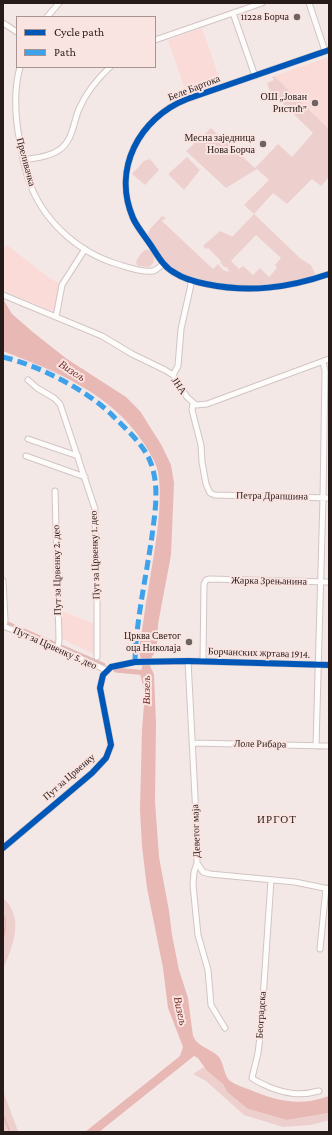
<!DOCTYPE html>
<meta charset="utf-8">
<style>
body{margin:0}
#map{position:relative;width:332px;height:1135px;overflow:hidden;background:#f4e8e7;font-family:"Crimson Pro",serif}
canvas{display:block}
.frame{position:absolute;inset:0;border:4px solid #271b19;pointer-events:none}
.legend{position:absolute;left:16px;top:16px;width:140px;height:52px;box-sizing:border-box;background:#fae4e1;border:1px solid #a69491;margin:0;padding:5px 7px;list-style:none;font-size:12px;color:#271b19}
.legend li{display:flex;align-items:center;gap:8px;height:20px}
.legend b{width:20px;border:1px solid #a69491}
</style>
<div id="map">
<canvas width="332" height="1135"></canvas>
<div class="frame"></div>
<ul class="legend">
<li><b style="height:5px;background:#0057b8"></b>Cycle path</li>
<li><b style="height:5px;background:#3ea2ea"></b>Path</li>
</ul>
</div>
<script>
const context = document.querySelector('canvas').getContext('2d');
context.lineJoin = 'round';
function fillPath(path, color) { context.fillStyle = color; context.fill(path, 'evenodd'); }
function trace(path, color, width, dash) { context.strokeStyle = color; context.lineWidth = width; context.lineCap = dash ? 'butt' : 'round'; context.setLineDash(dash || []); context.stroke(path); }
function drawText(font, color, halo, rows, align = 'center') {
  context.font = font + ' "Crimson Pro",serif'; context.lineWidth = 4; context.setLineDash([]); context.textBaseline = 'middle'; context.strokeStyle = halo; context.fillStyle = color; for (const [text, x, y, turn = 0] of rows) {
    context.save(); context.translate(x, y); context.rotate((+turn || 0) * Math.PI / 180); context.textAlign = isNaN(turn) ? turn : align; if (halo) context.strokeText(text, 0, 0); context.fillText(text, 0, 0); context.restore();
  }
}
fillPath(new Path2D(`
 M202,28L220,80L186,92L168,40Z
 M329,57V129L274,76Z
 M7,245L48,277L60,284L55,312L6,292L3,287V248Z
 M59,610L95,624L94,654L60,638Z`), '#fadbd8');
fillPath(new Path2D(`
 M274,76L329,129V177L321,186L312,179L287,204L273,193L254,214L301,259L311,265L317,278L264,289L202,283L169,269L146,238L150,229L162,216L166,218L162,221L213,269L218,264L223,270L229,272L227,267H224L220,262L221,261L208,248L206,249L203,246L220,231L231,236H233L254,214L244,205L269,180L257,169L226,188L186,151L211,128L255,168L278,144L292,157L313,133L270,91L267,83L274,80L272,77ZM256,235L281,258L275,265L277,268L269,277L260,268L253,275L243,266L239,269L231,261Z
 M187,157L200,170L184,190L168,174Z
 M150,159L159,170L145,185L132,174L144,161Z
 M147,249C155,253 157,262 149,267L138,266L136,263C137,258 142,251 147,249Z
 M3,898C25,918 13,946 3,969Z
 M204,1067L207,1071L223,1084L227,1092L248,1109L287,1120L329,1113V1120L311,1125L283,1127L244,1115L206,1081L193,1074Z
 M3,1091L18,1131V1132H3Z`), '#edd0cd');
fillPath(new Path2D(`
 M3,299L12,314L34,333L67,359L126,397L140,411L162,446L171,465L174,483L171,555L158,624L157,645L155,652L150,660V666L154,674L156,723L155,801L159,857L169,911L172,935L179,970L188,998L193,1036C198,1047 209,1048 217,1055C224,1061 223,1073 229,1080C232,1083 244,1088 248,1089C277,1101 299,1107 329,1096V1113L287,1120L248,1109L227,1092L223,1084L207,1071L198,1058L194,1056L99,1132H85L180,1056L183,1047L168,1008L163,968L147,888L142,846L140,810L142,729L145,693L140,674L143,664L140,656L139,648C143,627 145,606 149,585C154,554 165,497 157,468C154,459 148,450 143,442C109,392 57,372 3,351Z`), '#e7b8b4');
trace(new Path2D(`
 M3,915C7,921 5,932 3,939
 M3,1115L10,1132`), '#e7b8b4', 1.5);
trace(new Path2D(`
 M3,622L103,665
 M116,670L147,673`), '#e7b8b4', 5);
const minor = new Path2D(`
 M309,3L325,51
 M233,13L255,76
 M47,17L59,3
 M3,23L17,32
 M155,40L262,3
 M329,50L187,99C139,118 112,169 133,218C137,227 144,235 150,244C157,254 163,267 175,273C184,279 196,282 206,284C249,293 288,288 329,274
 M20,67C13,92 15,117 20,143C22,154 24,167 28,178C41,219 77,252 117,264C127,267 143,273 153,271C157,270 160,266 164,264
 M23,160C35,158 49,157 59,150C73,141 73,123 79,109C86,93 97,79 110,67
 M3,295L102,336L132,354L165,370L173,375L187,397L196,405L207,404L329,359
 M56,317L62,285L85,249
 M173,375L178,366L181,329L192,280
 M28,380L37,388L54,398L60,404L95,509L97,599V657
 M193,404L192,410L201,445L202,462L206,484L210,493L215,495L329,498
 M28,439L78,456
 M26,456L85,477
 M55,491L59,639L58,648
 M3,581L5,620L4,626
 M3,626L58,648L106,670
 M188,661L196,816L197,863L203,872L210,874L295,882L329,889
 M203,661L204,584L206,580L209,579L329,582
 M192,743L329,746
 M316,746L323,498L325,371L323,362
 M3,848L92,773L106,758L111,745L100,688L103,675L111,667L135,662L188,661L329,665
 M197,863L194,872L193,885L198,935L208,970L211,1005L225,1028
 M271,880L261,1029L258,1053L252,1078C257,1082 263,1084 269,1087C287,1094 300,1096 319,1091
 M320,949L326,888`);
trace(minor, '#d1c5c4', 7);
trace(minor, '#fdfcfb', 5);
trace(new Path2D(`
 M3,357C38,365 89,391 114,417C127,430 143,444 150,461C160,485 155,512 152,536C146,578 136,620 135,662`), '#3ea2ea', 5, [10, 5]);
trace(new Path2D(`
 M329,50L187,99C139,118 112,169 133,218C137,227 144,235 150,244C157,254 163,267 175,273C184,279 196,282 206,284C249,293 288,288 329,274
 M3,848L92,773L106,758L111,745L100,688L103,675L111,667L135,662L188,661L329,665`), '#0057b8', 6);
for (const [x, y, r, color] of [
 [297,17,4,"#6f6361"],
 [315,103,4,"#6f6361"],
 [263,144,4,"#6f6361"],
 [189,642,4,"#6f6361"]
]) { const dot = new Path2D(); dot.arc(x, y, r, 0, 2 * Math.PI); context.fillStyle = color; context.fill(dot); trace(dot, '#fae4e1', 1.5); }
drawText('10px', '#271b19', '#fae4e1', [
 ["11228 Борча",289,17],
 ["ОШ „Јован",307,97],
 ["Ристић”",307,109],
 ["Месна заједница",255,138],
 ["Нова Борча",255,150],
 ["Црква Светог",181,636],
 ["оца Николаја",181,648]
], 'right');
drawText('10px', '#271b19', '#fae4e1', [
 ["Беле Бартока",194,88,-21],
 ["Преливачка",26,162,75],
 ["ЈНА",179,386,56],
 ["Петра Драпшина",272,496,1],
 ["Пут за Црвенку 1. део",95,555,-92],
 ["Пут за Црвенку 2. део",57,570,-91],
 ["Жарка Зрењанина",269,581,1],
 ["Пут за Црвенку 5. део",55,648,24],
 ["Борчанских жртава 1914.",259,653,2],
 ["Лоле Рибара",260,744,1],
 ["Пут за Црвенку",69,777,-41],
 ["Деветог маја",196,831,-92],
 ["Београдска",261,1015,-86]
]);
drawText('italic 11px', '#78302b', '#fae4e1', [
 ["Визељ",72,371,33],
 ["Визељ",147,690,-90],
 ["Визељ",180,1011,78]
]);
context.letterSpacing = '1px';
drawText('11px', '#271b19', '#fae4e1', [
 ["ИРГОТ",277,820]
]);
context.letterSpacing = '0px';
</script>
